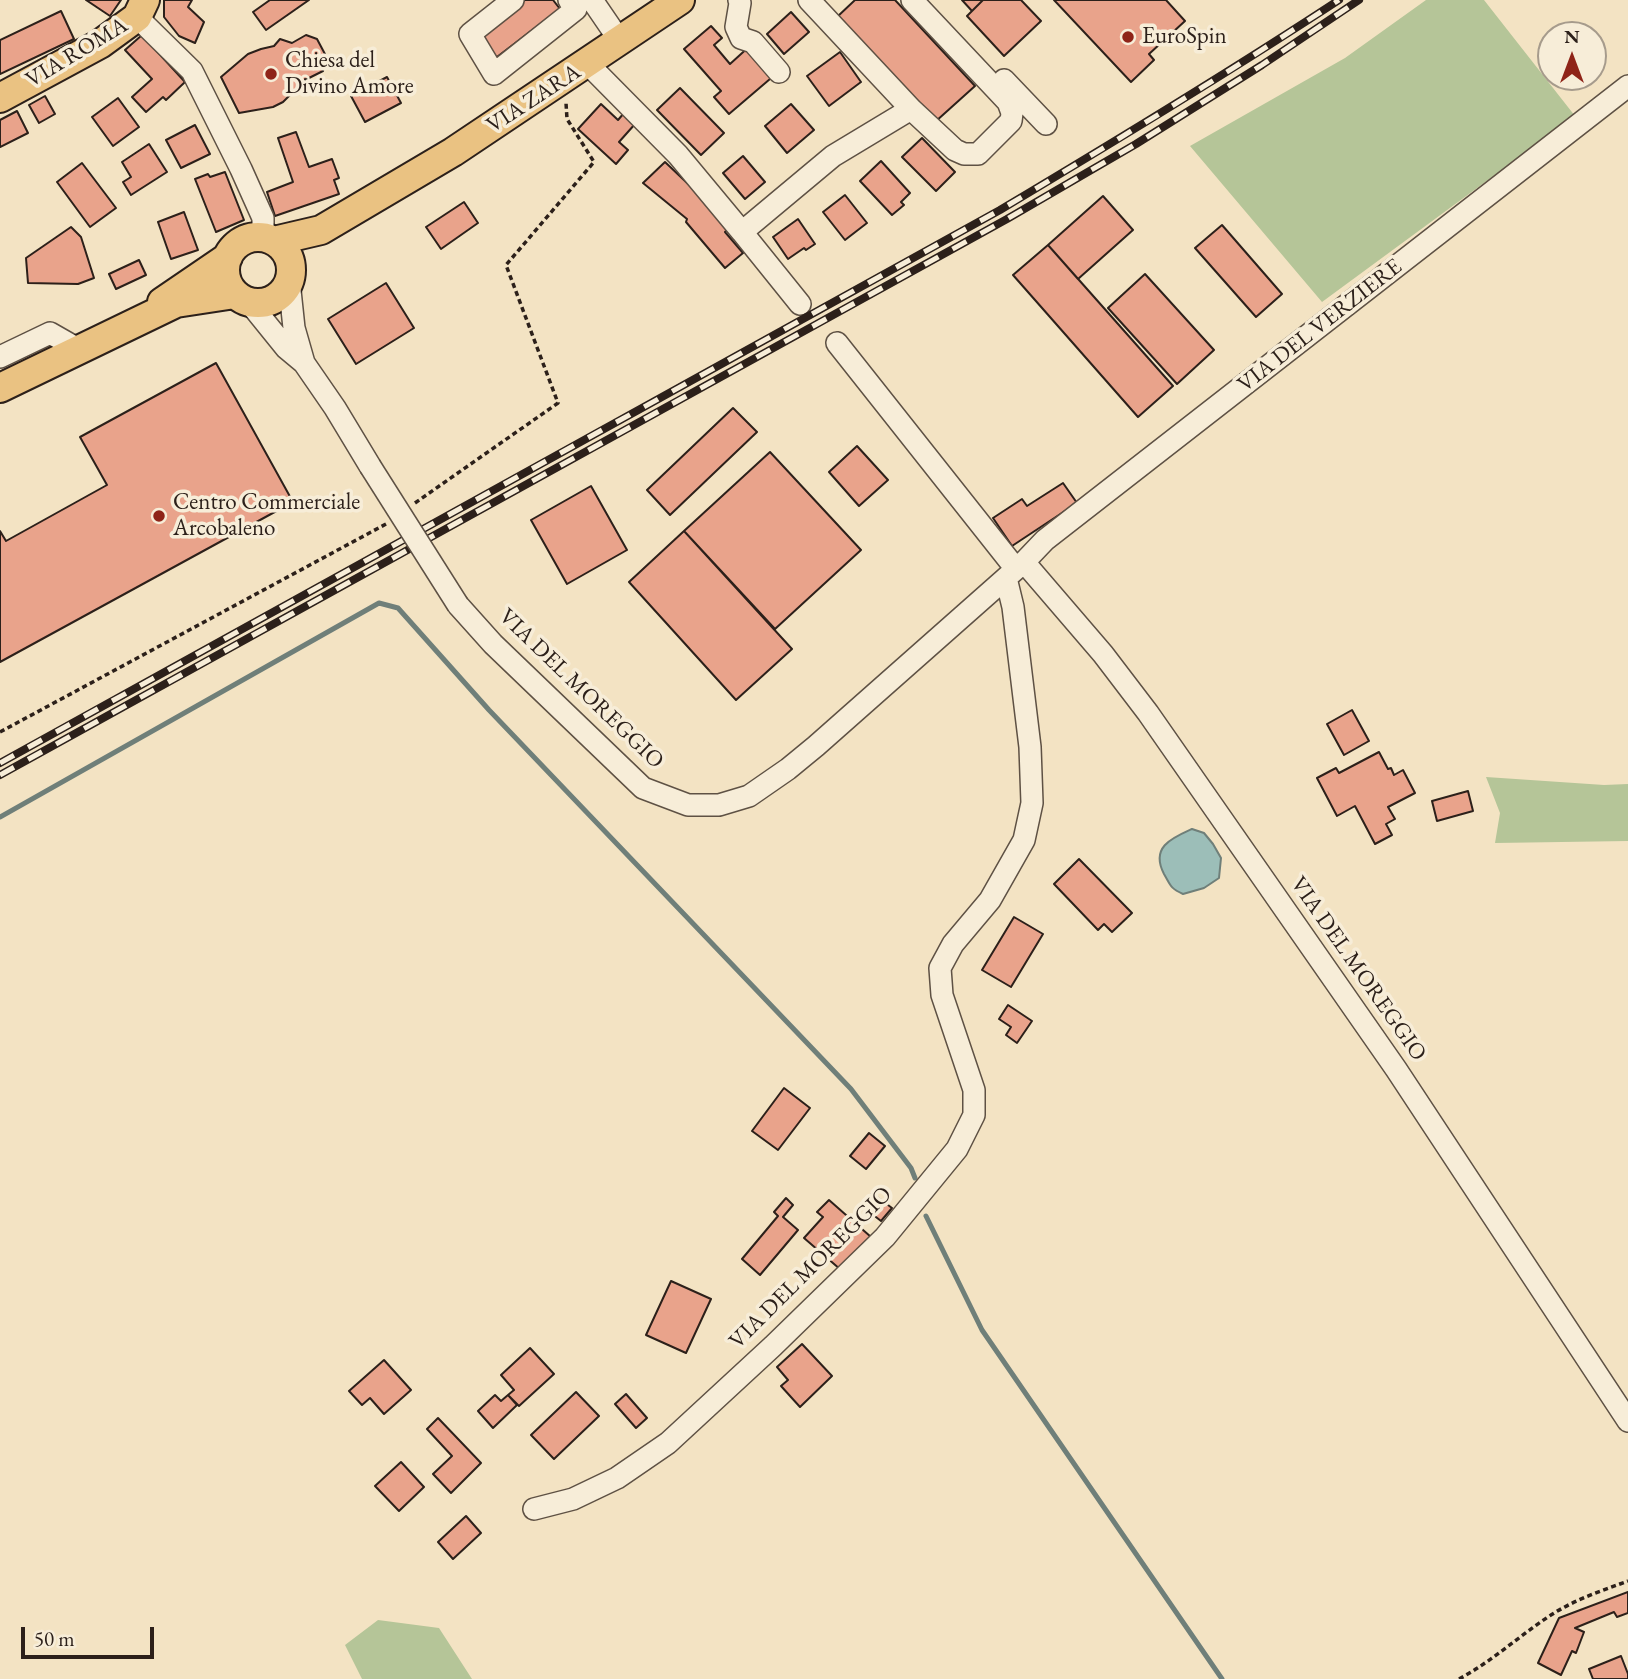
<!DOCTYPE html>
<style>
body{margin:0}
#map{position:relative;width:1628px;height:1679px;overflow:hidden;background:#f3e3c3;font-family:"EB Garamond",serif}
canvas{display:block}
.north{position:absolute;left:1537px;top:21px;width:70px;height:70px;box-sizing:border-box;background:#f7edd8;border:2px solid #a69b8c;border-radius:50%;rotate:0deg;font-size:19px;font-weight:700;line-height:28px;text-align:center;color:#2c201a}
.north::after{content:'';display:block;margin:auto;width:24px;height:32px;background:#8f2418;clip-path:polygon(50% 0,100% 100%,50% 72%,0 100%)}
.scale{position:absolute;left:21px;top:1627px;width:133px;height:32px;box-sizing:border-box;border:4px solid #2c201a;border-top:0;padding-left:9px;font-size:21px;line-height:24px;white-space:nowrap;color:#2c201a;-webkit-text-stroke:5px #f7edd8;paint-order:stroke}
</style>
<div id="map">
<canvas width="1628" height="1679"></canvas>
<div class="north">N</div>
<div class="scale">50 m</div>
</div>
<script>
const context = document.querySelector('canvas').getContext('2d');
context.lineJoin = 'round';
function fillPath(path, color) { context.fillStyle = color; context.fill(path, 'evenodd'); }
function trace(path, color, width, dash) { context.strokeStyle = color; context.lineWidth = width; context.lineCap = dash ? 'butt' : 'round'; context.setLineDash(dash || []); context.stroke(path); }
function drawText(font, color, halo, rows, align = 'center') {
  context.font = font + ' "EB Garamond",serif'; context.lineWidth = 7; context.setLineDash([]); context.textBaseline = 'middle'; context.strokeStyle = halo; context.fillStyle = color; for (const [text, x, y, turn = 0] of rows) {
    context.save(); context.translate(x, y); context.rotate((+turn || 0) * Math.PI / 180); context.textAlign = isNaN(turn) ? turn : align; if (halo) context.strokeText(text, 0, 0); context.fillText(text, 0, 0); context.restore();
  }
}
fillPath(new Path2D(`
 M1426,0H1484L1575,116L1322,302L1190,146L1345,58Z
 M1486,777L1604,785L1628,784V841L1495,843L1500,813Z
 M378,1620L439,1628L472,1679H362L345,1645Z`), '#b5c598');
const water = new Path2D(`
 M1192,829L1204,833L1213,844L1221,858L1219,878L1204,888L1183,894C1170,888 1171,886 1164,874C1150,847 1172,838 1192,829Z`);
fillPath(water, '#9cbeb8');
trace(water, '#6f7f79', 2);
trace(new Path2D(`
 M0,817L379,603L398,608L489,710L851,1089L911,1168L915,1178
 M926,1216L982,1330L1222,1679`), '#6f7f79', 5);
const building = new Path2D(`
 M86,0H121L110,16Z
 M164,0H192L188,7L204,22L195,43L179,36L164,17Z
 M270,0H309L266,30L253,12Z
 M525,0H553L560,9L493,60L475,38Z
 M855,0H895L975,86L935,122L837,17Z
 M962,0H983L972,11Z
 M983,0H1021L1041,21L1004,56L967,16Z
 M1054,0H1166L1185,21L1149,54L1154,60L1131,82Z
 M61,11L74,39L0,74V40Z
 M791,12L809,32L784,54L767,34Z
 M711,26L722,38L714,45L730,64L752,44L777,73L729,114L714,97L721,91L684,49Z
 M142,35L185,82L166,100L163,97L146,112L132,97L152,79L125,50Z
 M306,35L317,39L326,56L323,71L307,79L306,88L294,91L283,102L273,107L239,113L221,77L248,54L261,49L274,46L280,39L292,43Z
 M840,52L861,82L829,106L807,76Z
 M387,77L401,103L365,122L351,96Z
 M327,82L331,89L320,95L316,87Z
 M680,88L724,133L701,155L657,110Z
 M45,96L55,114L39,123L29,105Z
 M118,98L139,127L113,146L92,117Z
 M601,104L618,120L624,113L635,124L619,142L628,150L616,164L578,129Z
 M791,104L814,130L787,153L765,126Z
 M17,111L28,133L0,147V120Z
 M195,125L210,154L181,168L166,140Z
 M296,132L309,167L332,159L339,178L334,180L339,194L275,216L267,192L293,182L278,138Z
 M922,138L955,172L936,191L902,157Z
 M149,144L167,172L131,195L123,182L131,177L122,162Z
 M743,156L765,182L745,199L723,173Z
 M881,161L910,193L901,202L904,205L892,215L860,181Z
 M665,162L705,200L728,229L725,232L743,253L725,268L686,222L687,219L643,183Z
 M82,163L116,208L90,227L57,182Z
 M225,172L244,220L216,232L195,179L208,174L210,177Z
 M845,195L867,223L845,240L823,212Z
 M1103,196L1133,230L1078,279L1048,245Z
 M464,202L478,223L441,249L426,227Z
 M184,212L198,250L171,259L158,222Z
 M798,219L815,244L806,250L804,248L788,259L773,237Z
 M1222,225L1282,294L1256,317L1195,248Z
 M71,227L81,237L94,278L78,284L28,283L26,258Z
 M1048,245L1173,386L1138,417L1013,275Z
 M139,260L146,275L116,289L109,274Z
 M1145,274L1214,350L1177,384L1108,308Z
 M386,283L414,328L356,364L328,319Z
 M216,363L293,502L0,662V531L6,541L107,485L80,437Z
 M733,408L757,432L670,515L647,490Z
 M857,446L888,480L859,506L829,472Z
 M770,452L861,550L775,629L684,531Z
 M1063,483L1077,503L1012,546L993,518L1022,499L1027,506Z
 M591,486L627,550L567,584L531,520Z
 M684,531L792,649L736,700L629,582Z
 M1352,710L1369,741L1344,755L1327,724Z
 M1379,752L1388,769L1391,768L1394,775L1403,770L1415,793L1388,807L1395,819L1386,824L1392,835L1375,844L1355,806L1337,816L1317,778L1336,768L1339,773Z
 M1468,791L1473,811L1437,821L1432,801Z
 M1079,859L1132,913L1112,932L1104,924L1098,930L1054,884Z
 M1014,917L1043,934L1011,987L982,970Z
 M1008,1005L1032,1021L1017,1043L1006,1035L1011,1027L999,1019Z
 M784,1088L810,1108L778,1150L752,1131Z
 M869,1133L885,1146L866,1169L850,1156Z
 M872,1193L892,1208L881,1221L862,1206Z
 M786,1198L793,1205L783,1217L798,1230L760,1275L742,1259L778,1216L774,1212Z
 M829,1200L871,1237L841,1270L804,1238L823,1217L817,1212Z
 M671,1281L711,1299L686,1353L646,1335Z
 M802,1344L832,1376L800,1407L781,1386L788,1380L777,1367Z
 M530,1348L554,1374L519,1406L508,1395L514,1390L501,1375Z
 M384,1360L411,1390L384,1414L370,1398L362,1405L349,1391Z
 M576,1392L599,1416L554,1459L531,1435Z
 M626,1394L647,1418L636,1428L615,1404Z
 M495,1395L501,1401L508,1395L517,1405L493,1428L478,1411Z
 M438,1418L481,1463L451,1493L433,1474L452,1456L427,1429Z
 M401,1462L424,1487L399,1511L375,1486Z
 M466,1516L481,1533L453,1559L438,1542Z
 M1628,1592V1613L1617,1617L1614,1612L1575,1628L1584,1632L1576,1653L1572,1651L1561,1675L1538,1663L1559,1618Z
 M1621,1656L1628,1674V1679H1593L1589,1669Z`);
fillPath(building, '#e9a38b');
trace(building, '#2c201a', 2);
const minor = new Path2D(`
 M513,0L470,34L494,74L576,9L569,0
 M592,0L620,41
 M739,0L740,3L736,27L741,38L753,42L779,72
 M809,0L911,109L955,150L964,154H978L1011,121L1012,113L1008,102L912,0
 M137,17L192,71L241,169L263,218V238
 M587,63L678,155L742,232L833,156L911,109
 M1004,80L1046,124
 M742,232L800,304
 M289,281L294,328L304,363
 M248,301L286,348L304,363L335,408L370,466
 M837,343L1016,569
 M0,357L50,333L78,349
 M1024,562L1103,654L1148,713L1396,1069L1628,1421
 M458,605L493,644L643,788L688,805H719L749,796L788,769L816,746L1024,562L1045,540L1628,86
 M534,1509L573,1499L617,1478L668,1443L773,1346L885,1237L957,1149L974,1115V1090L942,995L940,968L953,944L990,900L1024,840L1032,803L1030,747L1013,607L1006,578`);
const major = new Path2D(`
 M0,98L100,44L137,17L145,0
 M225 270a33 33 0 1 1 66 0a33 33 0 1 1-66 0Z
 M274,241L321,230L453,152L680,0
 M162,302L228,257
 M0,388L176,303L235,294`);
trace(minor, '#5e5144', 24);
trace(major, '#2c201a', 32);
trace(new Path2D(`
 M415,503L558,403L506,265L594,162L567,119L566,103
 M0,732L386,524
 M1459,1679C1491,1662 1518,1637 1548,1617C1573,1600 1601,1591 1628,1581`), '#2c201a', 3.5, [5, 3.5]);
trace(minor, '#f7edd8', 21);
trace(major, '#eac282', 28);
const rail = new Path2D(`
 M0,763L1000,210C1114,142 1228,73 1339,0
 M0,775L1007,219L1136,144L1262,65L1359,0`);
trace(rail, '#2c201a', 8);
trace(rail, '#f7edd8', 5, [16]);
const minorBridge = new Path2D(`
 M370,466L458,605`);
trace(minorBridge, '#5e5144', 24, []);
trace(minorBridge, '#f7edd8', 21);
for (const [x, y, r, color] of [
 [1128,37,7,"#8f2418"],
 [271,74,7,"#8f2418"],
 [159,516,7,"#8f2418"]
]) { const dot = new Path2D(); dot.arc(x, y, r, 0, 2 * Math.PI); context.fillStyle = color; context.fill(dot); trace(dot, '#f7edd8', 2.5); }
drawText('23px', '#2c201a', '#f7edd8', [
 ["EuroSpin",1142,37],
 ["Chiesa del",285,61],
 ["Divino Amore",285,87],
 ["Centro Commerciale",173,503],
 ["Arcobaleno",173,529]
], 'left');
drawText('23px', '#2c201a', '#f7edd8', [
 ["VIA ROMA",77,53,-31],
 ["VIA ZARA",534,99,-33],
 ["VIA DEL VERZIERE",1320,326,-38],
 ["VIA DEL MOREGGIO",581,689,44],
 ["VIA DEL MOREGGIO",1358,969,55],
 ["VIA DEL MOREGGIO",811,1268,-45]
]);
</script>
